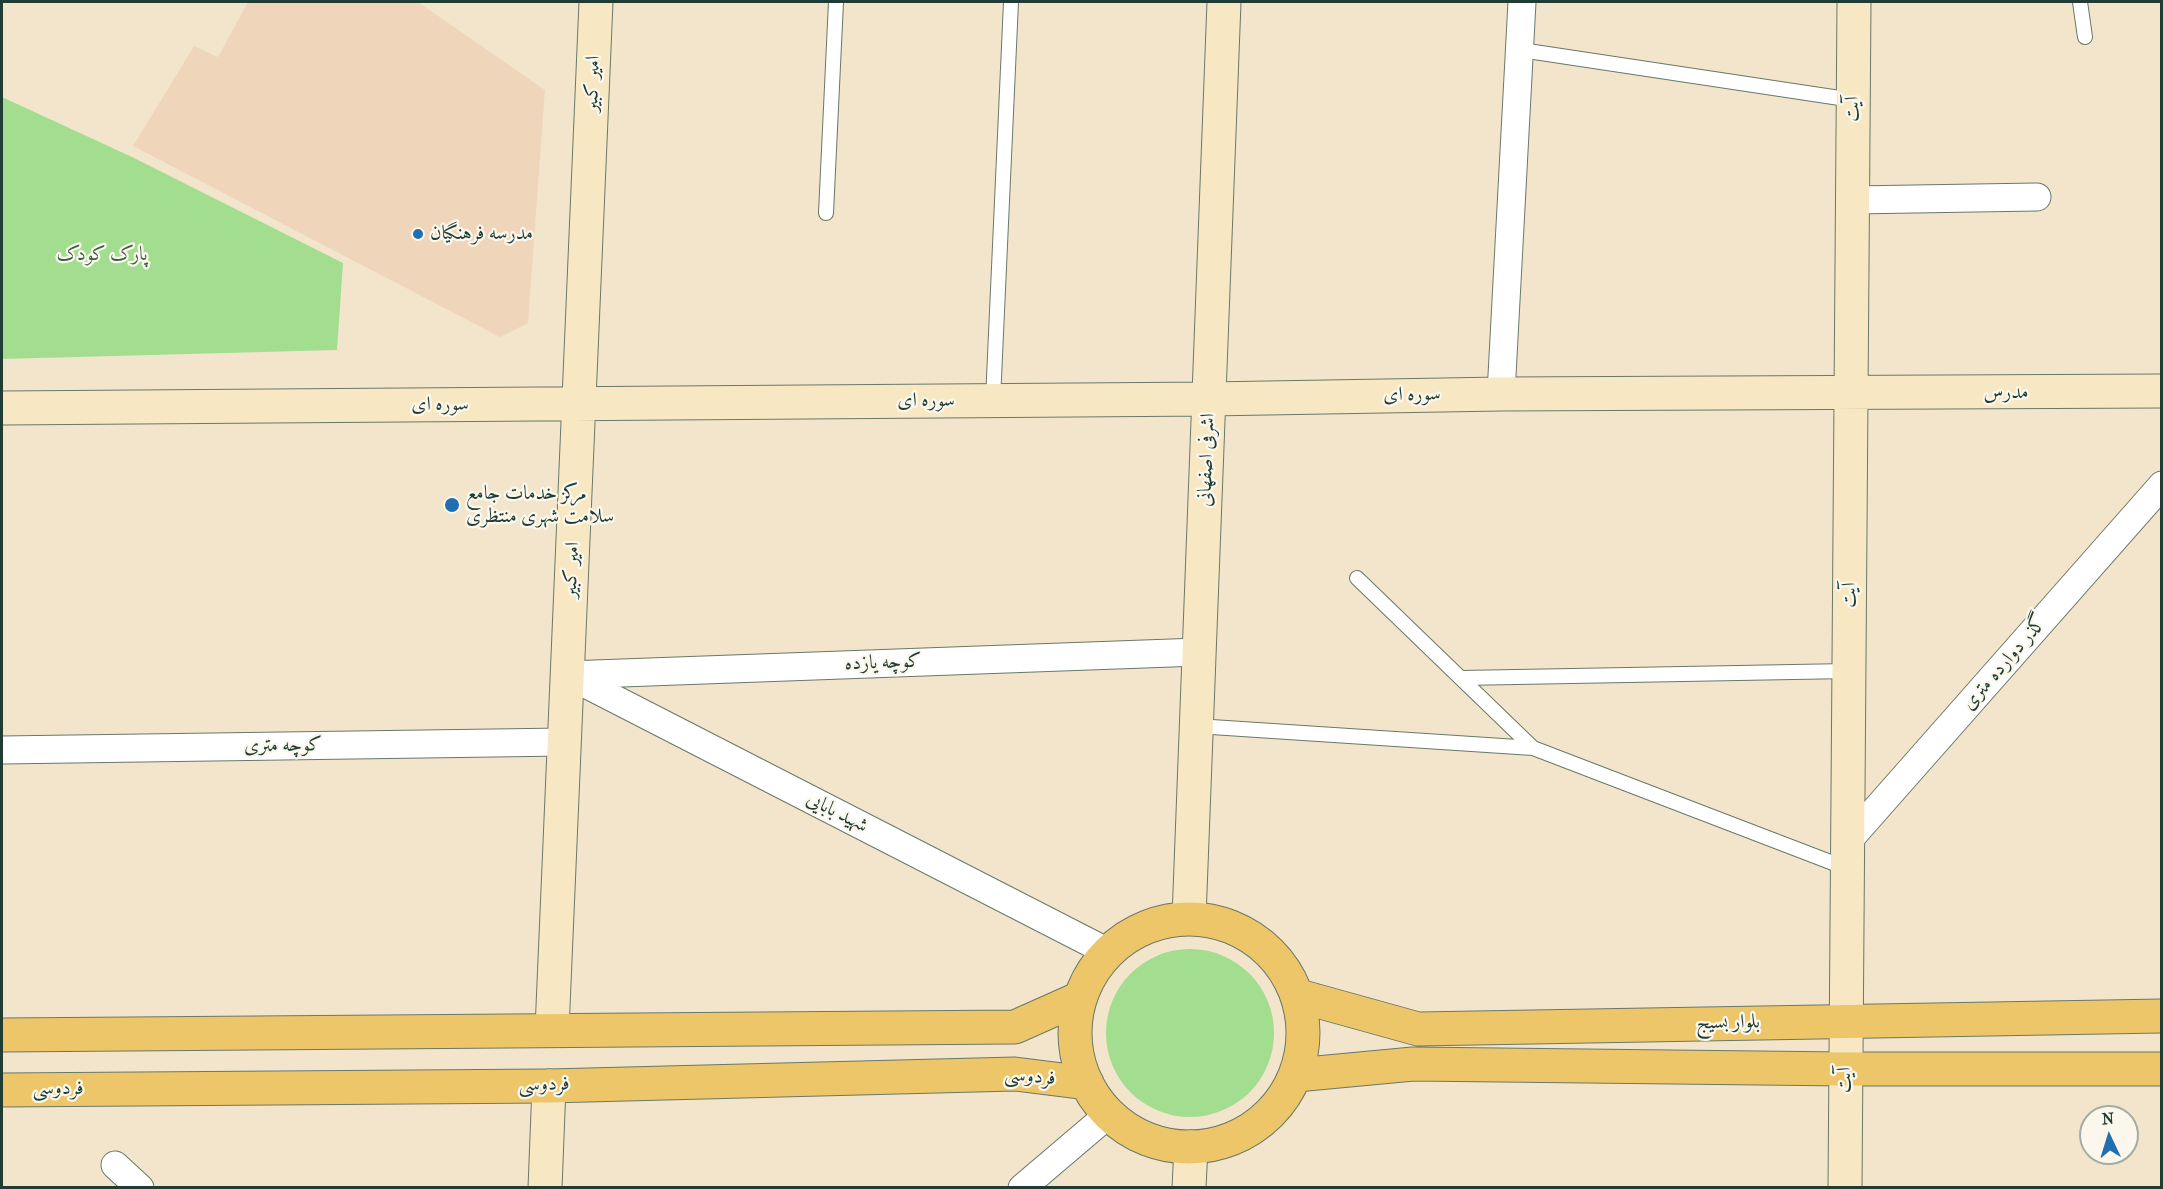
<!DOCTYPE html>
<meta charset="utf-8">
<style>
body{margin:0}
#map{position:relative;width:2163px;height:1189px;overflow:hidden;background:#f3e5cc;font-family:"IM FELL French Canon",serif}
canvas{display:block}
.frame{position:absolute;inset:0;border:3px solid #1f3d34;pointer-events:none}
.north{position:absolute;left:2079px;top:1105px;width:60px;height:60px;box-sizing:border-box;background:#fbf7ec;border:2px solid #a3ada2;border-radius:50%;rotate:356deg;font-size:16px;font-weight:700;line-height:24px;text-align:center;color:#1f3d34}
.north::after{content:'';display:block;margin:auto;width:21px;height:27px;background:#1f6fb2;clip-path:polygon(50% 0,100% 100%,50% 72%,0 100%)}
</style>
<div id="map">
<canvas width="2163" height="1189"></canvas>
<div class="frame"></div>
<div class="north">N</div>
</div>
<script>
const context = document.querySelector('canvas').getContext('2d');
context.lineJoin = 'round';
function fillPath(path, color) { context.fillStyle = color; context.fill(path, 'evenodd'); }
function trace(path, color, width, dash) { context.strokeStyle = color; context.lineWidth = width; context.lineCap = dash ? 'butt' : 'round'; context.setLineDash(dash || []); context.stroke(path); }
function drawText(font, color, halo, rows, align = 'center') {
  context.font = font + ' "IM FELL French Canon",Amiri,serif'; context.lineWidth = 4.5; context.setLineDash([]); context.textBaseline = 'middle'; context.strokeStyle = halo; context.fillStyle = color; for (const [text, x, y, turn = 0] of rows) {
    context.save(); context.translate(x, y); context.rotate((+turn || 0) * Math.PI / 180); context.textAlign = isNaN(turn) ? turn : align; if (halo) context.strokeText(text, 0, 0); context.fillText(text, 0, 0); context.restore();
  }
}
fillPath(new Path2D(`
 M248,2H418L545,90L528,323L500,337L133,146L194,46L218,57Z`), '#efd6bb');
fillPath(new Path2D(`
 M2,97L132,157L343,263L337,350L2,359Z
 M1106 1033a84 84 0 1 1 168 0a84 84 0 1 1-168 0Z`), '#a3dd8f');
const lane = new Path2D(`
 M2080,2L2085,37
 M1521,50L1853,100
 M826,213L836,2
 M993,400L1011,2
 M1357,578L1533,748
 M1461,678L1849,671
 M1196,726L1533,748L1846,868`);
const street = new Path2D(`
 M1853,200L2037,197
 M1501,394L1522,2
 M567,675L1199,652
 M568,675L1108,952
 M2,750L564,742
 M1848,841L2162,485
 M115,1165L140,1188
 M1022,1188L1109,1114`);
const secondary = new Path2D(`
 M2,408L1209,399L1501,394L2162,391
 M1189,918L1224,2
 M552,1030L596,2
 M545,1188L549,1086
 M1189,1188L1191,1147
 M1845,1188L1854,2`);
const primary = new Path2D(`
 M1075 1033a114 114 0 1 1 228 0a114 114 0 1 1-228 0Z
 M1299,996L1418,1029L2162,1016
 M2,1035L1015,1027L1080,998
 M1296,1075L1413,1064L1845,1069H2162
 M2,1090L549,1086L1015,1074L1087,1083`);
trace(lane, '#697869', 16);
trace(street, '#697869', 29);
trace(secondary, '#697869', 35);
trace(primary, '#697869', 35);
trace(lane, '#fff', 14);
trace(street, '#fff', 27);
trace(secondary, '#f7e8c3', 33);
trace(primary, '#ecc669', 33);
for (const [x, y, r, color] of [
 [418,234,6,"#1f6fb2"],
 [452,505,8,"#1f6fb2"]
]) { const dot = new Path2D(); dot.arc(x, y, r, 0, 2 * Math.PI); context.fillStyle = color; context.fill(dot); trace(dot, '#fbf7ec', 2); }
drawText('20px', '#1f3d34', '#fbf7ec', [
 ["امیر کبیر",593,84,-88],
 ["آیت",1853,109,-90],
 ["مدرس",2006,393],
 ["سوره ای",1412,395,-1],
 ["سوره ای",926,401],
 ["سوره ای",440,405],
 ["اشرفی اصفهانی",1207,460,-88],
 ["امیر کبیر",572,570,-87],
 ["آیت",1850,595,-90],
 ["کوچه یازده",883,663,-2],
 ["گذر دوارده متری",2005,663,-49],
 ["کوچه متری",283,746,-1],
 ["شهید بابایی",837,813,27],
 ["بلوار بسیج",1728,1023,-1],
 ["فردوسی",1030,1077,5],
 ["آیت",1845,1080,-89],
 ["فردوسی",544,1085,-1],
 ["فردوسی",58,1089]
]);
drawText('20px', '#1f3d34', '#fbf7ec', [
 ["مدرسه فرهنگیان",430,234],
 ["مرکز خدمات جامع",466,494],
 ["سلامت شهری منتظری",466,517]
], 'left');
drawText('20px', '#395d46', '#fbf7ec', [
 ["پارک کودک",102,255]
]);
</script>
